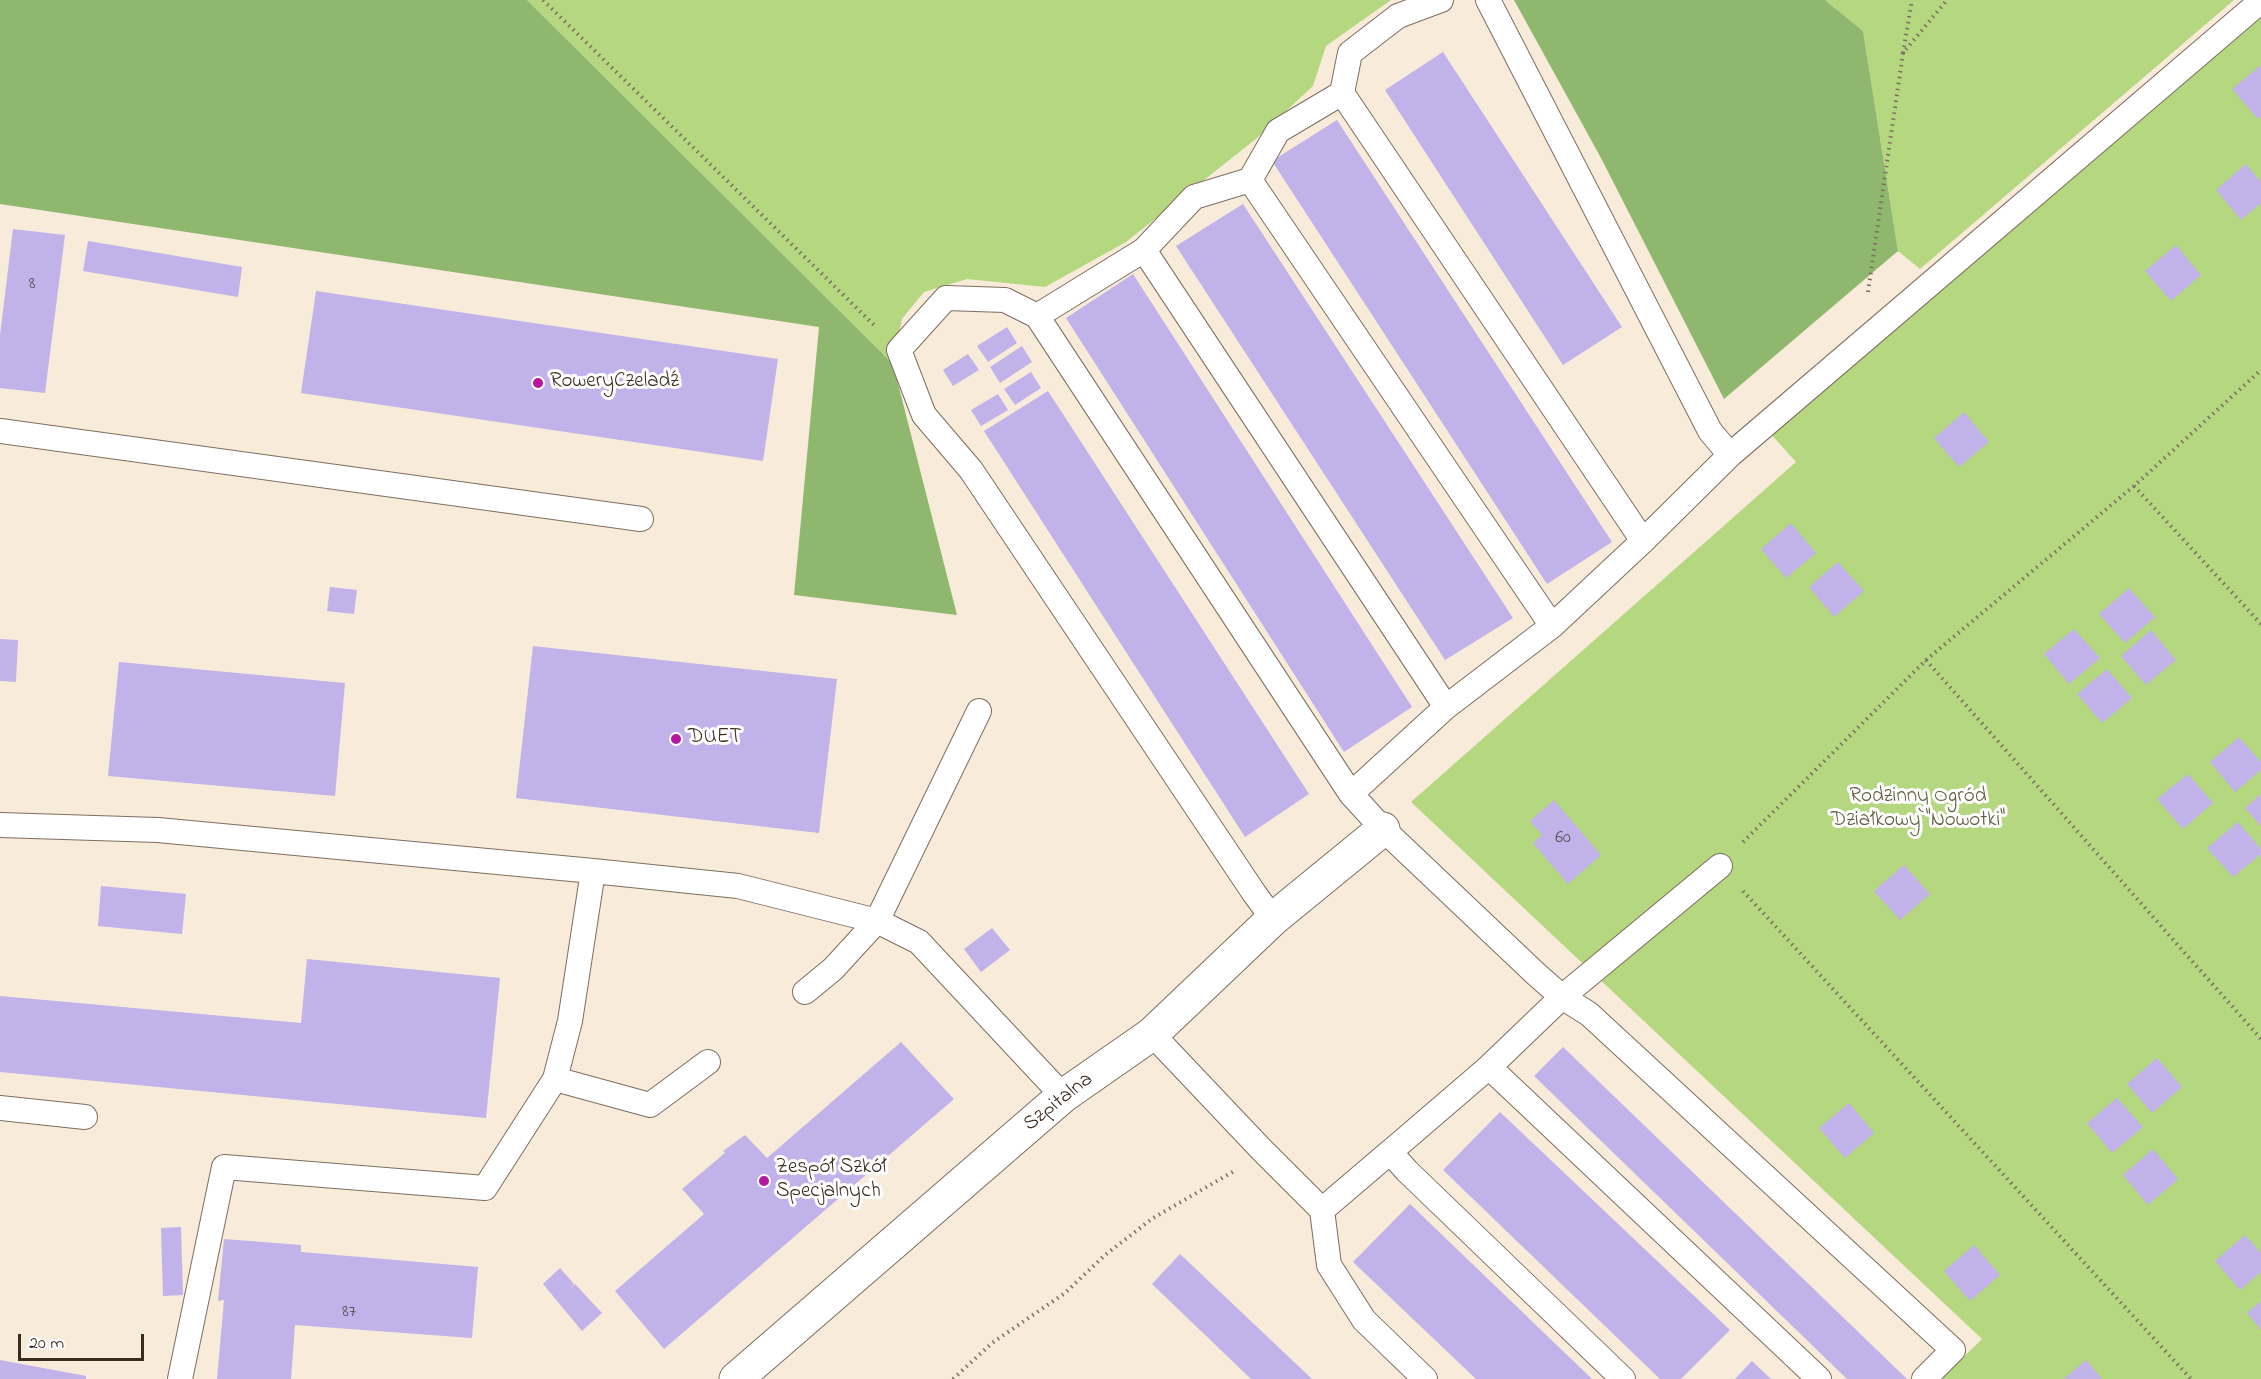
<!DOCTYPE html>
<html>
<head>
<meta charset="utf-8">
<style>
	body { margin:0 }
	#map { position:relative; width:2261px; height:1379px; overflow:hidden; background:#f8ebda; font-family:"Indie Flower",sans-serif }
	canvas { display:block }
	.scale { position:absolute; left:18px; top:1334px; width:126px; height:27px; box-sizing:border-box; border:3px solid #3b2a1e; border-top:0; padding-left:8px; font-size:18px; line-height:21px; white-space:nowrap; color:#3b2a1e; -webkit-text-stroke:4px #fff; paint-order:stroke }
</style>
</head>
<body>
<div id="map">
<canvas width="2261" height="1379"></canvas>
<div class="scale">20 m</div>
</div>
<script>
const ctx = document.querySelector('canvas').getContext('2d');
ctx.lineJoin = 'round';
function fillPath(path, color) {
  ctx.fillStyle = color;
  ctx.fill(path, 'evenodd');
}
function trace(path, color, width, dash) {
  ctx.strokeStyle = color;
  ctx.lineWidth = width;
  ctx.lineCap = dash ? 'butt' : 'round';
  ctx.setLineDash(dash || []);
  ctx.stroke(path);
}
function write(font, color, halo, rows, align = 'center') {
  ctx.font = font + ' "Indie Flower",sans-serif';
  ctx.lineWidth = 6;
  ctx.setLineDash([]);
  ctx.textBaseline = 'middle';
  ctx.strokeStyle = halo;
  ctx.fillStyle = color;
  for (const [text, x, y, turn = 0] of rows) {
    ctx.save();
    ctx.translate(x, y);
    ctx.rotate((+turn || 0) * Math.PI / 180);
    ctx.textAlign = isNaN(turn) ? turn : align;
    if (halo) ctx.strokeText(text, 0, 0);
    ctx.fillText(text, 0, 0);
    ctx.restore();
  }
}
const green = new Path2D(`
	M527,0H1391L1326,46L1313,86L1257,138L1126,242L1045,287L967,279L924,292L902,319L893,364Z
	M1825,0H2234L1920,269L1898,251L1863,31Z
	M2261,7V1379H1941L1982,1339L1411,802L1796,462L1759,421Z`);
const forest = new Path2D(`
	M0,0H527L893,364L957,615L794,595L819,327L0,204Z
	M1514,0H1825L1863,31L1898,251L1724,399L1601,158Z`);
const building = new Path2D(`
	M1443,52L1622,327L1563,365L1385,90Z
	M2261,65V117L2258,119L2232,89Z
	M1337,120L1612,542L1547,584L1272,161Z
	M2246,164L2261,182V203L2241,220L2216,190Z
	M1243,204L1513,618L1445,660L1176,246Z
	M13,229L65,235L45,393L0,388V335Z
	M88,241L242,267L238,297L83,271Z
	M2176,245L2201,275L2171,301L2145,271Z
	M1133,274L1412,707L1344,752L1066,318Z
	M316,291L778,359L763,461L301,393Z
	M1007,327L1017,343L988,362L977,346Z
	M1022,346L1032,362L1000,383L990,367Z
	M968,354L979,370L953,386L943,370Z
	M1031,372L1041,388L1015,405L1004,389Z
	M1048,391L1309,794L1245,837L984,431Z
	M998,394L1008,410L981,426L971,410Z
	M1964,412L1989,442L1959,467L1934,438Z
	M1791,523L1816,553L1786,578L1761,549Z
	M1838,562L1864,591L1834,617L1809,587Z
	M330,587L357,590L354,614L327,611Z
	M2129,588L2155,617L2125,643L2099,614Z
	M2074,629L2100,658L2069,684L2044,654Z
	M2151,630L2176,660L2146,685L2121,656Z
	M0,639L18,640L16,682L0,681Z
	M533,646L837,679L819,833L516,798Z
	M119,662L345,683L335,796L108,776Z
	M2107,669L2132,698L2102,723L2077,694Z
	M2239,737L2261,762V770L2235,792L2210,762Z
	M2188,774L2213,803L2183,829L2157,799Z
	M2261,794V826L2245,808Z
	M1554,800L1601,855L1568,884L1533,843L1542,835L1530,821Z
	M2238,822L2261,849V854L2233,877L2207,848Z
	M1904,865L1930,894L1900,920L1874,891Z
	M101,886L186,894L182,934L98,926Z
	M992,928L1010,950L981,972L964,949Z
	M307,959L500,978L486,1118L0,1072V996L301,1023Z
	M901,1042L954,1099L664,1349L615,1291L704,1214L682,1189L725,1153L723,1151L745,1135L767,1158Z
	M1563,1047L1907,1379H1847L1534,1076Z
	M2157,1058L2182,1087L2152,1113L2127,1084Z
	M2117,1098L2143,1127L2112,1153L2087,1123Z
	M1849,1103L1874,1133L1845,1158L1819,1128Z
	M1500,1112L1730,1330L1681,1379H1660L1443,1170Z
	M2153,1149L2178,1179L2148,1205L2123,1175Z
	M1410,1204L1592,1379H1476L1353,1262Z
	M181,1227L183,1295L163,1296L161,1228Z
	M2245,1235L2261,1253V1272L2240,1290L2215,1261Z
	M224,1239L301,1245V1252L478,1267L472,1338L295,1325L291,1379H217L224,1300L218,1301Z
	M1974,1245L2000,1275L1970,1301L1944,1271Z
	M1180,1254L1312,1379H1251L1152,1284Z
	M560,1268L574,1284L569,1290L575,1284L602,1313L582,1331L543,1284Z
	M2261,1301V1330L2247,1313Z
	M0,1360L86,1376V1379H0Z
	M2086,1360L2102,1379H2064Z
	M1752,1361L1771,1379H1735Z`);
const path = new Path2D(`
	M543,0L876,327
	M1903,53L1912,0
	M1868,292L1903,53L1947,0
	M2134,486L2261,624
	M1926,660L2261,1039
	M1743,842L1926,660L2134,486L2261,370
	M1743,891L2191,1379
	M953,1379L992,1343L1065,1293L1105,1255L1153,1218L1236,1170`);
const lane = new Path2D(`
	M1488,0L1710,431L1730,455
	M1342,93L1643,541
	M1250,180L1552,626
	M1144,250L1446,707
	M1037,316L1351,794
	M0,431L641,519
	M0,825L158,830L593,871L570,1021L555,1079L485,1188L224,1167L180,1379
	M1720,866L1562,997L1489,1067L1819,1379
	M593,871L738,886L877,921L979,711
	M1273,919L1254,893L971,470L924,415L899,350L946,298L1005,300L1037,316L1144,250L1194,197L1250,180L1278,131L1342,93L1350,53L1398,16L1441,0
	M805,992L833,969L877,921L919,942L1063,1096
	M1152,1034L1261,1149L1322,1210
	M1489,1067L1390,1152L1407,1171L1623,1379
	M555,1079L650,1105L708,1062
	M0,1108L85,1117
	M1390,1152L1322,1210L1329,1265L1364,1320L1425,1379
	M1924,1379L1953,1350L1589,1014L1562,997L1536,974L1383,829L1351,794L1446,707L1552,626L1643,541L1730,455L2261,1`);
const street = new Path2D(`
	M736,1379L1063,1096L1152,1034L1273,919L1383,829`);
const markers = [
	[538,383,6,"#b5179e"],
	[676,739,6,"#b5179e"],
	[764,1181,6,"#b5179e"]
];
const numberNames = [
	["8",32,285],
	["60",1563,839],
	["87",349,1313]
];
const poiNames = [
	["RoweryCzeladź",550,383],
	["DUET",688,739],
	["Zespół Szkół",776,1169],
	["Specjalnych",776,1193]
];
const parkNames = [
	["Rodzinny Ogród",1918,798],
	["Działkowy \"Nowotki\"",1918,822]
];
const streetNames = [
	["Szpitalna",1059,1103,-38]
];
fillPath(green, '#b4d780');
fillPath(forest, '#8fb86e');
fillPath(building, '#c1b2e9');
trace(lane, '#7d6e60', 26);
trace(street, '#7d6e60', 35);
trace(path, '#7d6e60', 4, [1.5, 4.5]);
trace(lane, '#fff', 24);
trace(street, '#fff', 33);
for (const [x, y, r, color] of markers) {
  const dot = new Path2D();
  dot.arc(x, y, r, 0, 2 * Math.PI);
  ctx.fillStyle = color;
  ctx.fill(dot);
  trace(dot, '#fff', 2);
}
write('18px', '#5c4c51', null, numberNames);
write('21px', '#3b2a1e', '#fff', poiNames, 'left');
write('21px', '#5f5e3b', '#fff', parkNames);
write('21px', '#3b2a1e', '#fff', streetNames);
</script>
</body>
</html>
